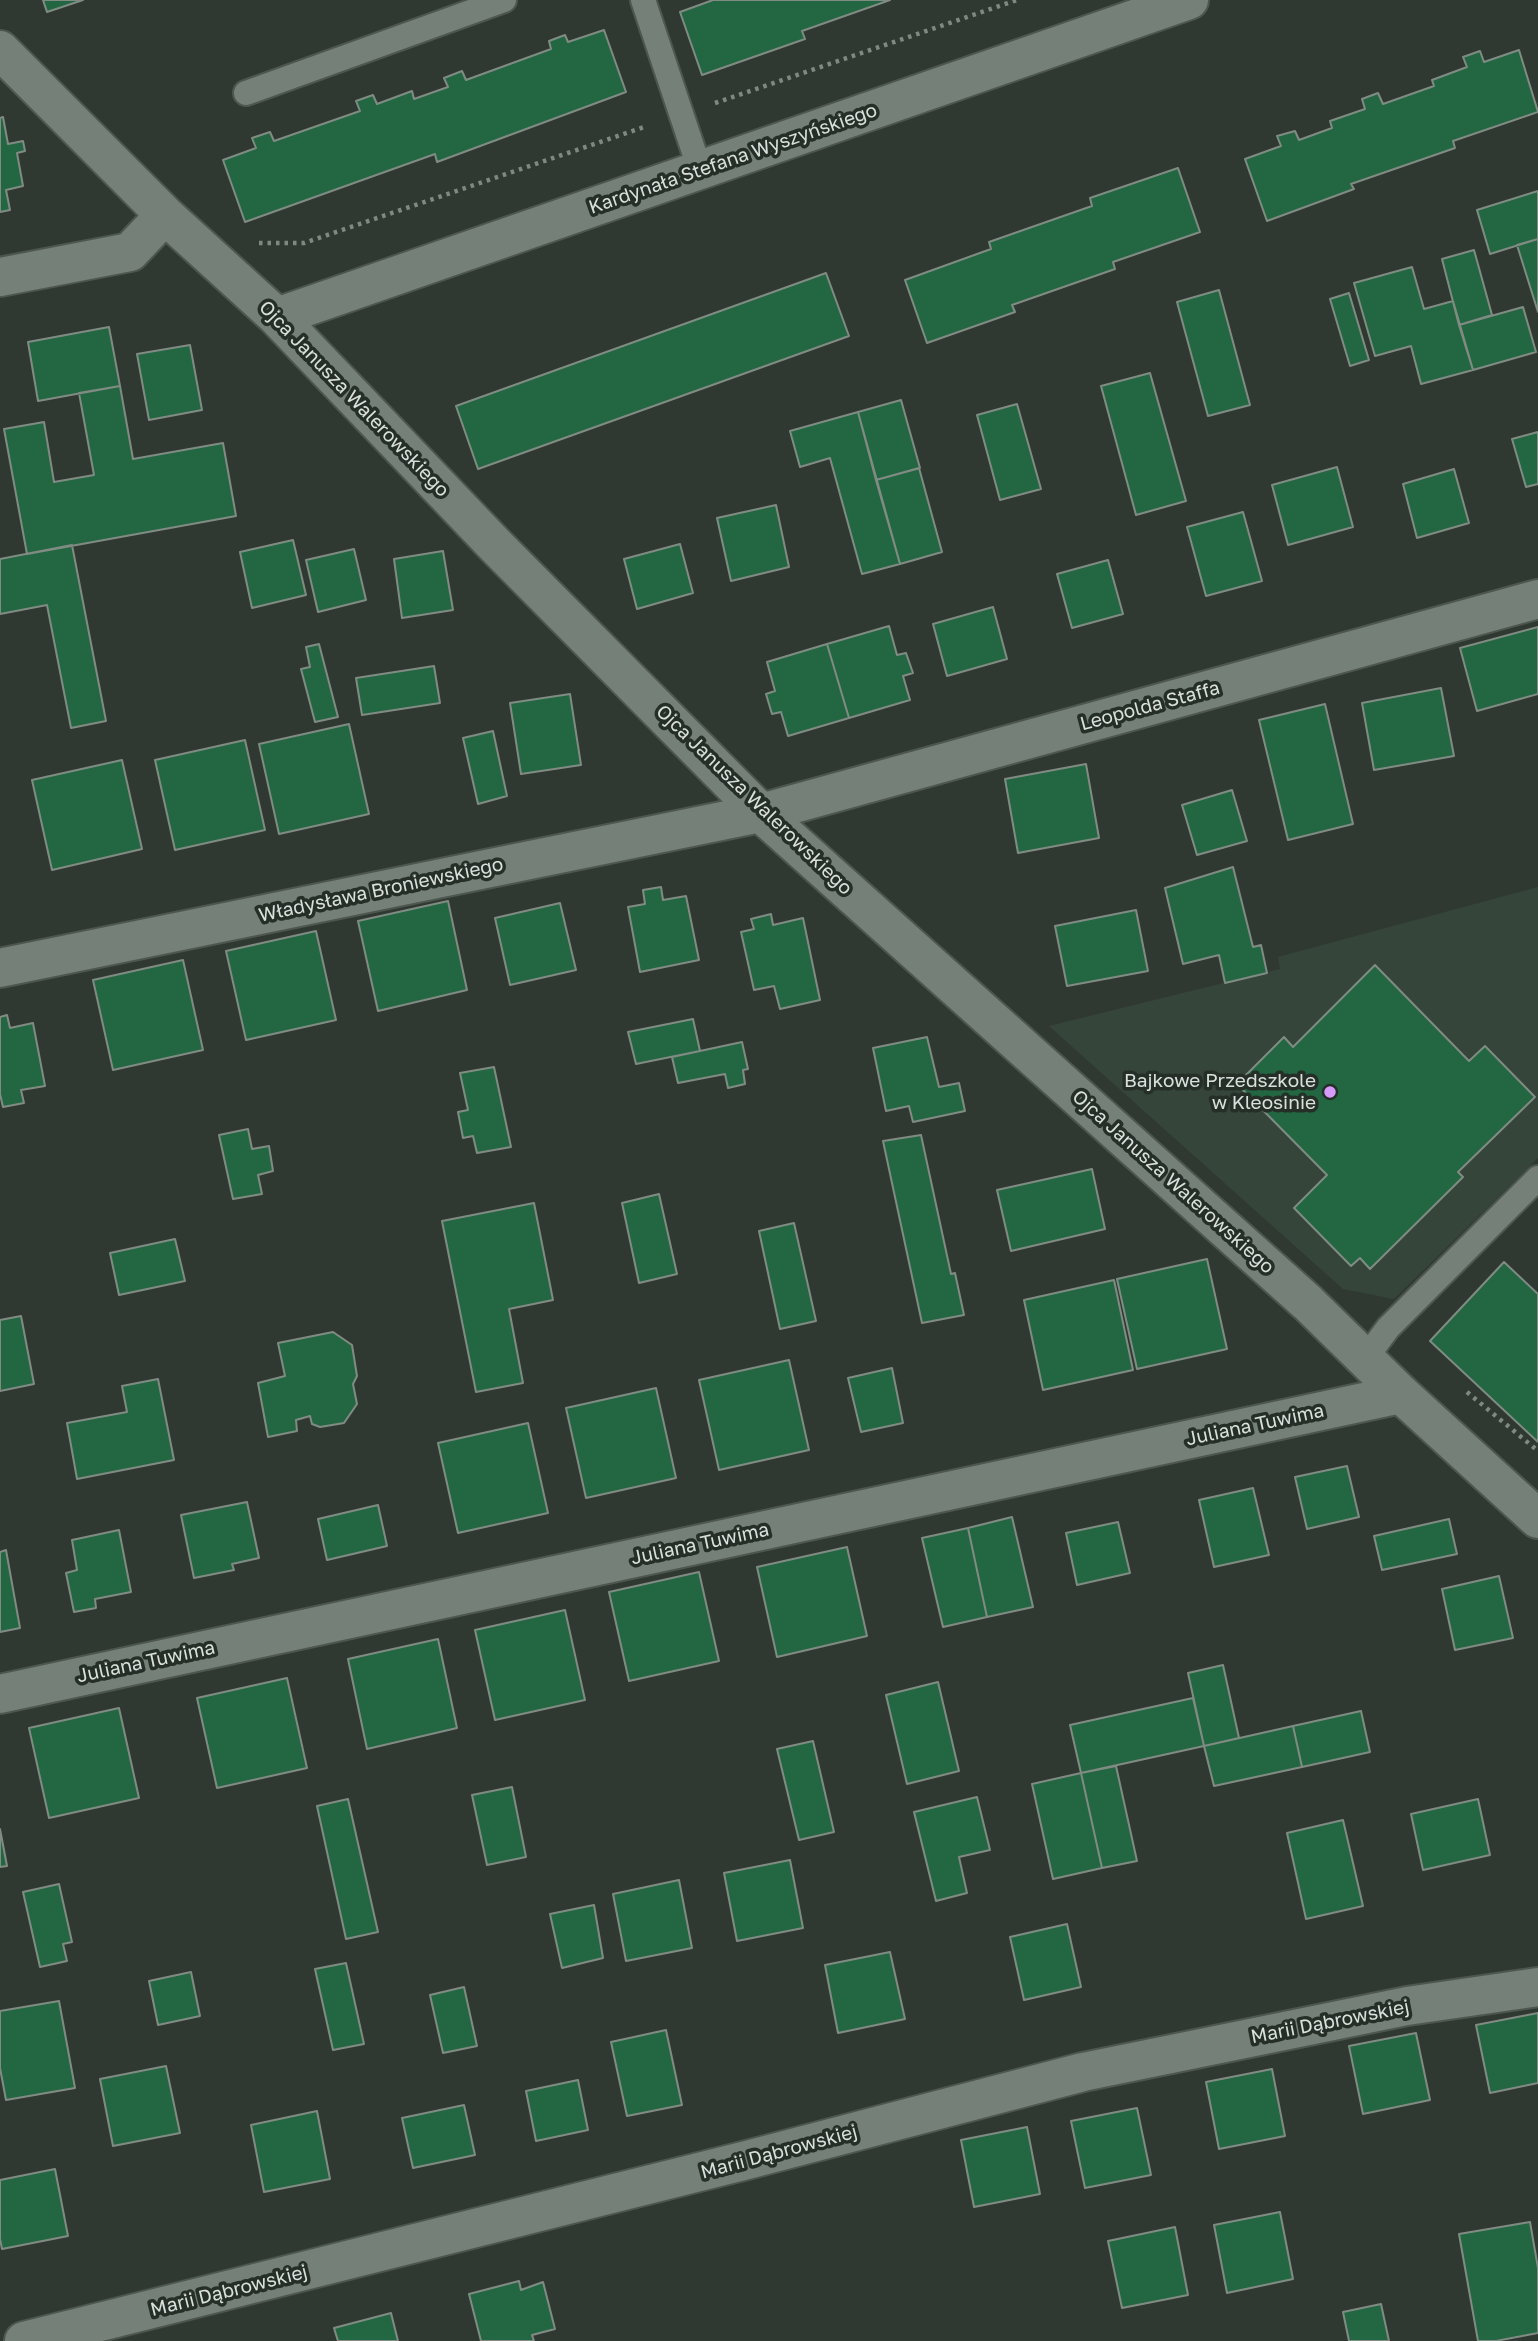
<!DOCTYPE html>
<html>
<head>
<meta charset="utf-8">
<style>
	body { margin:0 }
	canvas { display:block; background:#2f3932 }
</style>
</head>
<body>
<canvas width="1538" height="2341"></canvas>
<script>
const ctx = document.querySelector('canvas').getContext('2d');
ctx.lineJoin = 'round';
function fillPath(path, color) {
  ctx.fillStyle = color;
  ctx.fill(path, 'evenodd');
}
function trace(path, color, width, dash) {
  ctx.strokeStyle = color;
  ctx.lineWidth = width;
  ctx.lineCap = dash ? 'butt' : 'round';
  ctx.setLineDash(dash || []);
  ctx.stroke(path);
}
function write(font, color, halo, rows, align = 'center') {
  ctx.font = font + ' "Golos Text",sans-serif';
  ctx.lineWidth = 7;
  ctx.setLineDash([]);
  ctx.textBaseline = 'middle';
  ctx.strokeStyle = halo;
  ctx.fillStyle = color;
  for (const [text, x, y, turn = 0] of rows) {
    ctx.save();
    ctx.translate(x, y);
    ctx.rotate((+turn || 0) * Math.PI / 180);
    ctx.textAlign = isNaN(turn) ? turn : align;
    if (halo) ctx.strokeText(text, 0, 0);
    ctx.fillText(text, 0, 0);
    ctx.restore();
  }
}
const built = new Path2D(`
	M1538,887V1158L1394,1299L1343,1289L1049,1026L1280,969L1278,957Z`);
const building = new Path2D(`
	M43,0H83L47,12Z
	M713,0H890L802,31L805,39L702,75L680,12Z
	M604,30L626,92L437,162L435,154L245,222L223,160L256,148L252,138L270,132L274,141L360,111L356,101L373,95L377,104L412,91L414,99L448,87L444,78L462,71L466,80L551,49L549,41L565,35L568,42Z
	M1519,50L1538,112L1453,141L1455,148L1351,184L1354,189L1267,221L1245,159L1281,146L1277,136L1295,131L1299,140L1332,128L1330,121L1365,109L1362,99L1378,93L1383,104L1434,86L1432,80L1467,67L1463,57L1480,51L1484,62Z
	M3,117L8,144L23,141L25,151L17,153L23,186L6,190L10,210L0,212V118Z
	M1178,168L1200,232L1113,262L1115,269L1012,305L1015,312L927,343L905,280L991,249L989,242L1092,206L1090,198Z
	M1538,191V239L1490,254L1477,210Z
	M1538,239V312L1517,245Z
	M1474,250L1492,315L1459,325L1442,259Z
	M1412,267L1424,309L1453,301L1473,370L1421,384L1411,346L1375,356L1354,283Z
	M826,273L849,336L478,469L456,406Z
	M1219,290L1250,405L1208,416L1177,302Z
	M1349,293L1369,360L1350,366L1330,299Z
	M1523,307L1536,352L1473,370L1459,325Z
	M109,327L120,386L38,401L28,342Z
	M190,345L202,410L149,420L137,354Z
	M1150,373L1186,501L1136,515L1101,386Z
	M120,386L133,459L223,443L236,516L27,554L4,429L44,422L54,482L94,475L79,393Z
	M901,400L920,468L876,480L858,412Z
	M1017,404L1041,489L1000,500L977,415Z
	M858,412L900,564L862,574L830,458L800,467L790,431Z
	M1538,432V484L1526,487L1512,439Z
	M1337,467L1353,527L1288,545L1272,485Z
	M919,468L942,552L900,564L876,480Z
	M1454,469L1469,523L1417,538L1403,484Z
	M776,505L789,567L731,581L717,518Z
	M1243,512L1262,581L1206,596L1187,527Z
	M293,540L306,595L252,608L240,552Z
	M680,544L693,593L637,609L624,559Z
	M72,545L106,721L71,728L47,605L0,614V559Z
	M354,549L366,600L318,612L306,560Z
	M443,551L453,610L402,618L394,559Z
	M1108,560L1123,614L1072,628L1057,574Z
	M993,607L1007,659L947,676L933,624Z
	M889,626L897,655L906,653L913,673L903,676L910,700L849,718L827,644Z
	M1538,627V694L1477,711L1460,648Z
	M319,644L338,717L315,722L301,669L310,667L306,647Z
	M827,644L849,718L788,736L781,712L772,714L766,694L775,691L767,662Z
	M434,666L440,703L362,715L356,678Z
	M1441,688L1454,756L1374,770L1362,703Z
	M570,694L581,765L521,774L510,703Z
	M1325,704L1353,824L1288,840L1259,720Z
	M349,724L369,814L279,834L259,744Z
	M493,731L507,796L478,804L463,738Z
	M245,740L265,830L175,850L155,760Z
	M122,760L142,849L52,870L32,780Z
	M1086,764L1099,838L1018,853L1005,779Z
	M1232,790L1247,841L1197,855L1182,805Z
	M1233,867L1253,947L1261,945L1267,973L1225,983L1219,955L1183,964L1165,888Z
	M661,887L663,900L686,896L699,960L640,972L628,907L645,904L643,890Z
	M448,901L467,990L378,1011L358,921Z
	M560,903L576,970L510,985L495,918Z
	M1136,910L1148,971L1067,986L1055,926Z
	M771,914L773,925L803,918L820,1000L780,1009L774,986L754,990L741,932L754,929L751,919Z
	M316,931L336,1020L246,1040L226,951Z
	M183,960L203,1050L113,1070L93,980Z
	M1375,965L1469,1061L1485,1046L1535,1097L1458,1172L1463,1177L1370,1269L1360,1258L1351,1266L1294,1208L1327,1175L1237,1084L1284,1037L1293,1047Z
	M7,1015L10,1028L33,1023L45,1086L21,1090L24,1103L3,1107L0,1094V1017Z
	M693,1019L700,1051L636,1064L628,1032Z
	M927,1037L939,1087L959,1083L965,1111L913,1122L909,1106L886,1111L873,1048Z
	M742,1042L748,1069L743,1070L745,1084L728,1088L725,1074L678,1083L672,1057Z
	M494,1067L511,1147L477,1153L473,1136L463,1138L458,1112L468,1110L460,1073Z
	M248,1129L252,1149L269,1146L273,1171L258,1175L262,1194L233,1199L219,1135Z
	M921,1135L951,1274L955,1273L964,1315L922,1323L883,1141Z
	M1092,1169L1105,1229L1011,1251L997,1190Z
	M659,1194L677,1274L639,1283L622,1203Z
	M534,1203L553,1300L509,1309L523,1383L476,1392L442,1221Z
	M794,1223L816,1321L780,1329L759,1231Z
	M175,1239L185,1281L119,1295L110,1253Z
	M1207,1259L1227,1349L1137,1369L1117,1279Z
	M1504,1262L1538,1294V1442L1430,1341Z
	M1114,1280L1133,1370L1043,1390L1024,1300Z
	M21,1316L34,1384L0,1391V1320Z
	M333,1332L352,1345L357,1376L353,1384L357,1404L344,1423L320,1427L312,1424L310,1416L296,1420L297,1431L268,1437L258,1383L285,1376L278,1343Z
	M789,1360L809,1450L719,1470L699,1380Z
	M892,1368L903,1423L861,1432L848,1378Z
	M158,1379L174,1460L77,1479L67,1423L127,1412L122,1386Z
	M656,1388L676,1478L586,1498L566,1408Z
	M528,1423L548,1513L458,1533L438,1443Z
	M1347,1466L1359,1517L1307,1529L1295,1477Z
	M1253,1488L1269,1555L1214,1567L1199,1500Z
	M247,1502L259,1558L232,1564L234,1570L194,1578L181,1515Z
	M378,1505L387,1546L327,1560L318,1519Z
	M1012,1517L1033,1607L987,1617L968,1528Z
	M1449,1519L1457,1554L1382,1570L1374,1536Z
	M1118,1522L1130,1573L1077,1585L1066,1533Z
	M968,1528L987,1617L943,1627L922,1538Z
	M119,1530L131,1592L95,1599L96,1608L74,1612L66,1573L77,1570L72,1540Z
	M847,1547L867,1636L777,1657L757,1567Z
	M6,1550L20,1628L0,1632V1552Z
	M699,1572L719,1661L629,1681L609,1592Z
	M1499,1576L1513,1638L1455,1650L1442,1589Z
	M565,1610L585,1700L495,1720L475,1630Z
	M438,1639L457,1728L367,1749L348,1659Z
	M1223,1665L1239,1738L1204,1746L1188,1673Z
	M287,1678L307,1768L217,1788L197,1698Z
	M938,1682L959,1771L907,1784L886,1695Z
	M1193,1698L1204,1746L1081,1773L1070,1725Z
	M119,1708L139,1798L49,1818L29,1728Z
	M1361,1711L1370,1752L1302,1767L1293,1726Z
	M1293,1726L1302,1767L1214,1786L1204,1746Z
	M813,1741L834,1832L799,1840L777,1749Z
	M1116,1766L1137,1861L1102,1868L1081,1773Z
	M1081,1773L1102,1868L1053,1879L1032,1784Z
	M512,1787L526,1857L487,1865L472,1795Z
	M977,1797L990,1850L959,1857L967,1893L936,1901L914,1812Z
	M348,1799L378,1932L346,1939L317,1806Z
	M1478,1799L1490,1855L1423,1870L1411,1814Z
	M1343,1820L1363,1906L1306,1919L1287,1833Z
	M0,1829L7,1866L0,1867Z
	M790,1860L803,1928L737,1941L724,1873Z
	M679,1880L692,1948L626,1961L613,1894Z
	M59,1884L72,1942L63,1944L67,1961L40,1967L23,1892Z
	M594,1905L603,1958L562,1968L550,1914Z
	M1067,1924L1081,1987L1024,2000L1010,1937Z
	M890,1952L905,2019L838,2033L825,1965Z
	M346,1963L364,2044L333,2050L315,1969Z
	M191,1972L200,2016L158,2025L149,1981Z
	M464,1987L477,2046L443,2053L430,1995Z
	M59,2001L75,2088L6,2100L0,2068V2011Z
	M1538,2013V2083L1490,2093L1476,2025Z
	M666,2030L682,2105L627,2116L611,2042Z
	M1416,2033L1430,2100L1363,2114L1349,2046Z
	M166,2066L180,2133L113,2146L100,2079Z
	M1272,2069L1285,2136L1219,2149L1206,2082Z
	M578,2080L588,2130L536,2141L526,2091Z
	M464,2105L475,2155L413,2168L402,2118Z
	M1137,2108L1151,2175L1085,2188L1071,2121Z
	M317,2111L330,2179L264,2192L251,2125Z
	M1027,2127L1040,2194L974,2207L961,2140Z
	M55,2169L68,2236L2,2249L0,2239V2180Z
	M1280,2212L1293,2279L1227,2293L1214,2225Z
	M1530,2222L1538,2268V2333L1496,2341H1478L1459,2234Z
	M1175,2227L1188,2295L1122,2308L1108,2241Z
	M519,2281L521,2290L543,2282L555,2329L532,2335L534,2341H481L469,2294Z
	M1381,2304L1389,2341H1349L1343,2312Z
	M391,2313L398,2341H338L334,2328Z`);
const path = new Path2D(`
	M715,103L1017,0
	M259,243H304L647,126
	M1467,1392L1538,1451`);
const service = new Path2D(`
	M643,0L700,170
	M246,93L504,0
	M1365,1359L1388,1328L1538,1178`);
const minor = new Path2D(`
	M0,50L165,215L277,317L493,543L761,813L1308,1303L1401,1394
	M0,277L130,252L165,215
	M277,317L1189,0
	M0,968L761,813L1538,599
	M24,2341L747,2160L1083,2072L1407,2006L1538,1987`);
const tertiary = new Path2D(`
	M0,1694L1401,1394L1538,1519`);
const markers = [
	[1330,1092,7,"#d79bf9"]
];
const streetNames = [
	["Kardynała Stefana Wyszyńskiego",733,159,-19],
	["Ojca Janusza Walerowskiego",354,399,46],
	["Leopolda Staffa",1150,706,-15],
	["Ojca Janusza Walerowskiego",754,800,44],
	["Władysława Broniewskiego",381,890,-12],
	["Ojca Janusza Walerowskiego",1173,1182,42],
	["Juliana Tuwima",1255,1425,-12],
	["Juliana Tuwima",700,1544,-12],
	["Juliana Tuwima",146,1662,-12],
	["Marii Dąbrowskiej",1330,2022,-11],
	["Marii Dąbrowskiej",779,2152,-15],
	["Marii Dąbrowskiej",229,2291,-14]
];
const poiNames = [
	["Bajkowe Przedszkole",1316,1081],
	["w Kleosinie",1316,1103]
];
fillPath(built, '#35453a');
fillPath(building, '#236742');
trace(building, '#808b83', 2);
trace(service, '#4e5650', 28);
trace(minor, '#4e5650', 42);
trace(tertiary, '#4e5650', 42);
trace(path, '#808882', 4.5, [3.5, 5]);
trace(service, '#758078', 24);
trace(minor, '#758078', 38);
trace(tertiary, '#758078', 38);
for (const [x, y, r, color] of markers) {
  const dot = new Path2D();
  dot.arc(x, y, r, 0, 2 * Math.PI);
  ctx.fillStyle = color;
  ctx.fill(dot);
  trace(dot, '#252f28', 2.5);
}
write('19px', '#dae0dc', '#252f28', streetNames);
write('19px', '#dae0dc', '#252f28', poiNames, 'right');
</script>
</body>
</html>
